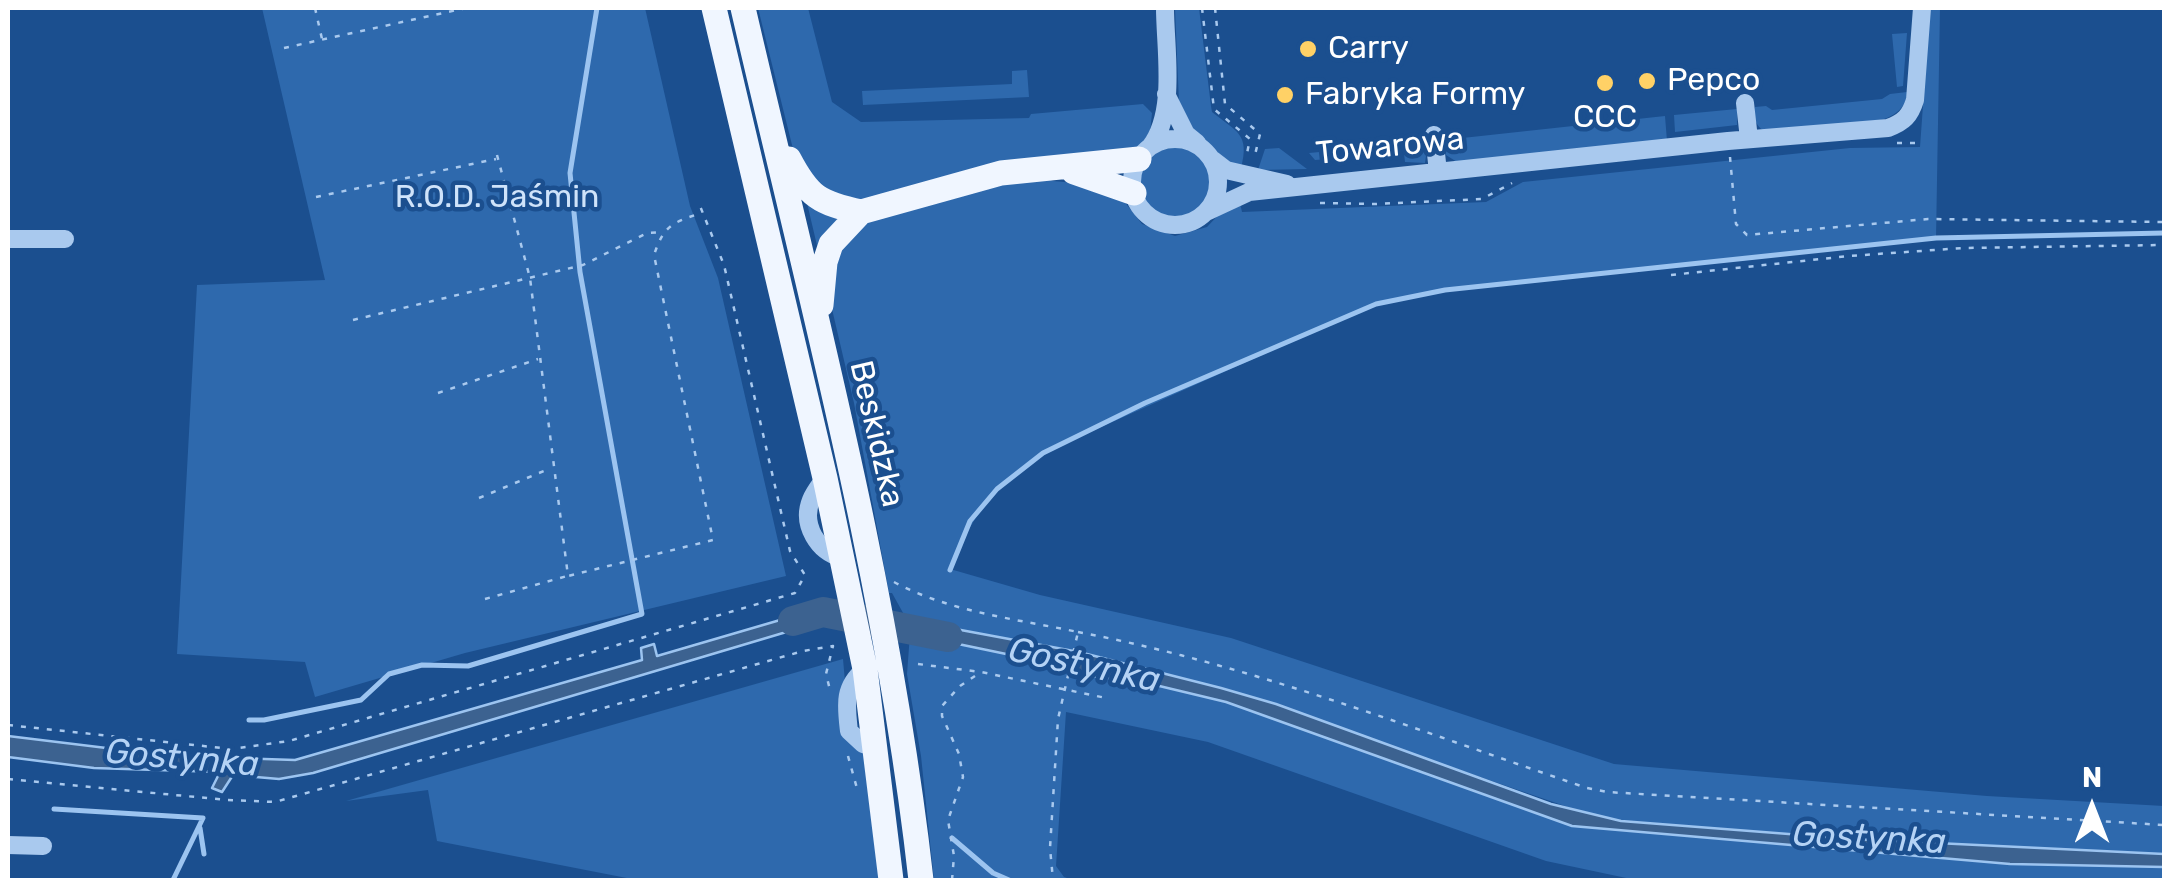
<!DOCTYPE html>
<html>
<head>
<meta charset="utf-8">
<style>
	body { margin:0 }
	#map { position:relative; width:2172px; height:888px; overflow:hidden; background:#1b4f8f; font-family:Rubik,sans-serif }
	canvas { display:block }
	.frame { position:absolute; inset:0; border:10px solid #fff; pointer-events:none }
	.north { position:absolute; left:2042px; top:758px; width:100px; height:100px; -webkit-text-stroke:8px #1b4f8f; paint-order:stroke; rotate:0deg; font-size:28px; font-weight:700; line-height:40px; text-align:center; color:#fff }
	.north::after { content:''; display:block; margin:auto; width:35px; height:45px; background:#fff; clip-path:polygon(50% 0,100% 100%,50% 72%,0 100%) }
</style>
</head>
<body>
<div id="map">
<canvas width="2172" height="888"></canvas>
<div class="frame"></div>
<div class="north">N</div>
</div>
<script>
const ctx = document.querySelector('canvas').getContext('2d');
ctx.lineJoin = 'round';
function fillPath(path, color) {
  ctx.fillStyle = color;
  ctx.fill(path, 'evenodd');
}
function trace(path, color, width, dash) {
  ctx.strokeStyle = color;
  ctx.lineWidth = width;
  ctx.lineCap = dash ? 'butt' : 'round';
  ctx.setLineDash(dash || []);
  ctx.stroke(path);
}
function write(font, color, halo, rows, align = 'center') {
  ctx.font = font + ' Rubik,sans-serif';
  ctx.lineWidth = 9;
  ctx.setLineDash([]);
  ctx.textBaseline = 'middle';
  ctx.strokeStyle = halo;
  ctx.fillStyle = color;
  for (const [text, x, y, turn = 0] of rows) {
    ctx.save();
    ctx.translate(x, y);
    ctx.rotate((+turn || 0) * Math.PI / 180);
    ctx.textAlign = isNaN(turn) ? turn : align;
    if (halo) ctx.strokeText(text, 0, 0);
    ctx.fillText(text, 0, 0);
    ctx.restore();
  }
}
const green = new Path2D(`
	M262,8H645L690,206L718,278L786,576L465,653L315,697L305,662L177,654L197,285L325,280Z
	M758,8H808L832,102L861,122L1029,118L1031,114L1143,104L1152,113L1150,133L1136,150L858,203L830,198L793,149Z
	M1175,8H1199L1211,106L1212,112C1237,132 1250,134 1241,168L1223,160L1191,133L1179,103Z
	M1930,8H1940L1936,238L1445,290L1376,304L1043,453C990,494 977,507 950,569L1040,595L1231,638L1614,764L1987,796L2164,806V854L1853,839L1621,821L1591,815L1221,688L1079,652L907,620L892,593H889L854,403L828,292L841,243L862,224L985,185L1042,176L1053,181L1086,184L1120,196L1142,224L1175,236L1207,227L1224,209L1240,203L1242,212L1486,202L1523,182L1850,148L1920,147Z
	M1907,33L1903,86L1897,87L1892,34Z
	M1027,70L1029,97L863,105L862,91L1012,84V71Z
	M1907,92C1907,107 1895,116 1881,120L1764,131C1756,126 1752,117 1755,107L1766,106L1772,110L1882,99L1890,94Z
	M1737,109V125L1675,132L1674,115Z
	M1665,116L1667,141L1457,162L1446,155L1444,140Z
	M1428,142L1425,163L1405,162L1403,144Z
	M1394,145L1396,154L1315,160L1309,153Z
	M1140 183a36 36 0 1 1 72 0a36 36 0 1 1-72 0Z
	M1279,148L1307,169L1258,170L1265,149Z
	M807,203L848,217L819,254Z
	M910,634L1059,665L1074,674L1151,684L1226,702L1572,826L2010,864L2164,867V880L1631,879L1546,861L1208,742L1066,712L1056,866L1064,877L1073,880H934L921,756L907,674Z
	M843,659L850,738L863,750L879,880H637L437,841L428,790L346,801Z`);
const water = new Path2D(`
	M828,606L830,619L313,773L279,779L233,775L222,792L212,788L220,772L94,768L8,757V736L172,756L295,760L642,660L641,648L654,644L657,656Z
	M907,620L1079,652L1221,688L1276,704L1551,804L1621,821L1853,839L2164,854V867L2010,864L1572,826L1226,702L1151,684L1074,674L1059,665L910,634Z`);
const stream = new Path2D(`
	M950,570L970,521L997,489L1043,453L1145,403L1376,304L1445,290L1936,238L2164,233
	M249,720H264L361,700L389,674L422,665L468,666L642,614L580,272L570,173L597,8
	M54,809L203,818L173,880
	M200,828L204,854
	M952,838L993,873L1009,880`);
const river = new Path2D(`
	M793,621L823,612L948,637`);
const path = new Path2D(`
	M315,8L322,39
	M1202,8L1214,109L1250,139L1246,158
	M1215,8L1225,104L1260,134L1254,159
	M284,48L466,8
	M1897,143H1916
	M497,155L530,278L568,576L713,540L654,255C664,225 672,223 701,213
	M1730,157L1736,224L1747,235L1928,219L2164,222
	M316,197L496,159
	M1320,203L1375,204L1482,199L1512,183
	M1671,275L1849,256L1963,248L2164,245
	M353,320L583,265L647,233L662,232
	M853,378L861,414
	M438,393L538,359
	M479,498L551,468
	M894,582C950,612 1016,619 1078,632L1058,719L1050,848L1053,880
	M485,599L567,576
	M1078,632C1252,665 1419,731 1587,788L1607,792L2164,825
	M918,664L981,672L1106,698
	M8,725L231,749L289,741L795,593L805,575L790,551L724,265L700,206
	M848,756L858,792
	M8,779L227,800L275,802L803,651L833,646L826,674L830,690
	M952,880L954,856L948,820L963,777L959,754L942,716V706L960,686L981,672
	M972,880H978`);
const minor = new Path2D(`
	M1166,94L1186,134L1197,143
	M1745,103L1749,139
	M1434,135L1438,172
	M1132 182a43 43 0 1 1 86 0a43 43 0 1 1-86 0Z
	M1150,147C1177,112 1165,49 1165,8
	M1213,160L1226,170L1287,184
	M1206,212L1249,192L1728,141L1888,128C1904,122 1910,116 1915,100L1922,8
	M8,239H65
	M825,478C820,485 814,492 811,500C801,525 818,552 842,558
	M865,669C843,687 846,705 849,731L863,744L875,746
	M8,845L43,846`);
const major = new Path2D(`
	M714,8L825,478L865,669L891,880
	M743,8C810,297 888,585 921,880
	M789,159C809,197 819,203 861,212
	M1074,172L1134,193
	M821,305L825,262L831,244L861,212L1001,173L1139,159`);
const markers = [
	[1308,49,10,"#ffd166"],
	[1647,81,10,"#ffd166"],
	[1605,83,10,"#ffd166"],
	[1285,95,10,"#ffd166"]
];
const poiNames = [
	["Carry",1328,49],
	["Pepco",1667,81],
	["Fabryka Formy",1305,95],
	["CCC",1605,118,"center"]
];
const streetNames = [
	["Towarowa",1390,147,-6],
	["Beskidzka",876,434,77]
];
const parkNames = [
	["R.O.D. Jaśmin",497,198]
];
const waterNames = [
	["Gostynka",1084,666,12],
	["Gostynka",182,759,5],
	["Gostynka",1869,839,3]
];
fillPath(green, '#2e69ad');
fillPath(water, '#3c6290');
trace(water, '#9cc4f0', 2.5);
trace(stream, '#9cc4f0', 5);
trace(river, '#3c6290', 30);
trace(path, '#a9c9ee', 2.5, [5, 8]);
trace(minor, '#a9c9ee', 18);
trace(major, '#f0f6ff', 25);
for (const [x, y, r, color] of markers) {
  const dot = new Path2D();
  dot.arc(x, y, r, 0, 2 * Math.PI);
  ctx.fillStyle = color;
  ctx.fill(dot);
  trace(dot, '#1b4f8f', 4);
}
write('32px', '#fff', '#1b4f8f', poiNames, 'left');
write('32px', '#fff', '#1b4f8f', streetNames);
write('32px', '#cfe3fa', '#1b4f8f', parkNames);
write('italic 35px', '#b5d3f5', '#1b4f8f', waterNames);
</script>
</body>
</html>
